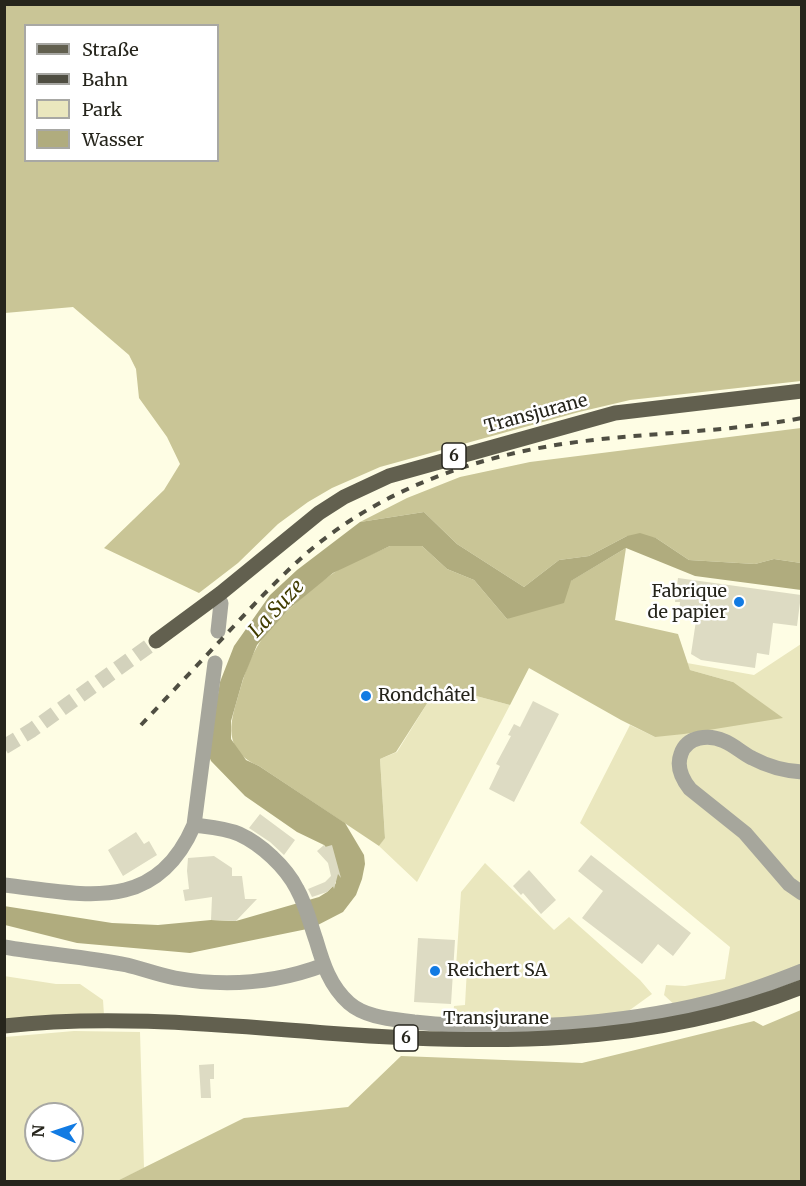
<!DOCTYPE html>
<html>
<head>
<meta charset="utf-8">
<style>
	body { margin:0 }
	#map { position:relative; width:806px; height:1186px; overflow:hidden; background:#fefde4; font-family:Merriweather,serif }
	canvas { display:block }
	.frame { position:absolute; inset:0; border:6px solid #26251c; pointer-events:none }
	.legend { position:absolute; left:24px; top:24px; width:195px; height:138px; box-sizing:border-box; background:#fff; border:2px solid #a8a8a4; margin:0; padding:8px 10px; list-style:none; font-size:18px; color:#26251c }
	.legend li { display:flex; align-items:center; gap:12px; height:30px }
	.legend b { width:30px; border:2px solid #a8a8a4 }
	.north { position:absolute; left:24px; top:1102px; width:60px; height:60px; box-sizing:border-box; background:#fff; border:2px solid #a8a8a4; border-radius:50%; rotate:273deg; font-size:16px; font-weight:700; line-height:24px; text-align:center; color:#26251c }
	.north::after { content:''; display:block; margin:auto; width:21px; height:27px; background:#127be3; clip-path:polygon(50% 0,100% 100%,50% 72%,0 100%) }
</style>
</head>
<body>
<div id="map">
<canvas width="806" height="1186"></canvas>
<div class="frame"></div>
<ul class="legend">
<li><b style="height:8px;background:#62604f"></b>Straße</li>
<li><b style="height:8px;background:#4f4e42"></b>Bahn</li>
<li><b style="height:16px;background:#eae7be"></b>Park</li>
<li><b style="height:16px;background:#b0ac7e"></b>Wasser</li>
</ul>
<div class="north">N</div>
</div>
<script>
const ctx = document.querySelector('canvas').getContext('2d');
ctx.lineJoin = 'round';
function fillPath(path, color) {
  ctx.fillStyle = color;
  ctx.fill(path, 'evenodd');
}
function trace(path, color, width, dash) {
  ctx.strokeStyle = color;
  ctx.lineWidth = width;
  ctx.lineCap = dash ? 'butt' : 'round';
  ctx.setLineDash(dash || []);
  ctx.stroke(path);
}
function write(font, color, halo, rows, align = 'center') {
  ctx.font = font + ' Merriweather,serif';
  ctx.lineWidth = 5;
  ctx.setLineDash([]);
  ctx.textBaseline = 'middle';
  ctx.strokeStyle = halo;
  ctx.fillStyle = color;
  for (const [text, x, y, turn = 0] of rows) {
    ctx.save();
    ctx.translate(x, y);
    ctx.rotate((+turn || 0) * Math.PI / 180);
    ctx.textAlign = isNaN(turn) ? turn : align;
    if (halo) ctx.strokeText(text, 0, 0);
    ctx.fillText(text, 0, 0);
    ctx.restore();
  }
}
const green = new Path2D(`
	M801,644V972L680,1010L664,995L666,985L685,986L725,979L730,947L580,823L630,725L655,737L733,682L690,670L687,663L754,675Z
	M465,693L510,705L417,882L379,846L385,837L380,759L397,752L428,702Z
	M485,863L554,930L569,917L640,980L652,994L616,1020L452,1027L454,1006L465,1005L467,968L456,967L461,892Z
	M4,976L56,984H80L103,1000L104,1015L5,1019Z
	M74,1031L140,1032L144,1168L117,1181H5V1037ZM36,1114H72V1150H36Z`);
const forest = new Path2D(`
	M4,5H801V381L630,400L579,412L380,467L332,488L308,502L278,524L238,563L199,593L104,548L164,490L180,464L167,437L139,398L136,369L129,355L73,307L5,313ZM26,26H218V160H26Z
	M801,428V563L774,559L755,564L689,560L656,538L627,536L589,556L559,560L524,587L457,544L424,512L360,522L407,498L460,477L530,462Z
	M390,546H422L447,569L474,580L507,619L626,548L615,620L678,634L690,670L733,682L783,718L684,734L655,737L621,720L529,668L510,705L465,693L428,702L396,752L380,759L385,838L379,846L259,766C231,754 227,735 235,707C241,687 246,665 257,647C269,625 311,588 332,574C349,562 371,555 390,546Z
	M801,1010V1181H117L244,1118L348,1107L401,1056L582,1063L754,1021L763,1026Z`);
const water = new Path2D(`
	M424,512L457,544L524,587L559,560L589,556L627,536L640,533L656,538L689,560L755,564L774,559L801,563V590L695,576L626,548L571,581L564,603L507,619L474,580L447,569L422,546H390L333,573L289,609L257,645L243,679L231,721V739L246,760L259,766L345,823L364,855L365,864L362,879L356,895L343,912L312,928L190,953L77,943L5,925L4,906L112,923L158,925L211,920L236,921L319,897L327,892L336,883L335,858L324,845L297,832L245,796L211,761L208,754L220,682L234,646L270,595L297,570L360,522Z`);
const building = new Path2D(`
	M678,578L801,595L797,626L773,623L769,655L757,653L755,668L701,660L691,654L697,614L679,612L680,602H675Z
	M533,701L559,714L514,802L489,789L500,766L496,764L511,736L508,735L514,724L520,727Z
	M260,814L295,840L284,855L270,842L249,828Z
	M136,832L144,844L149,841L157,855L123,876L108,850Z
	M324,845L325,847L332,845L341,878L338,874L334,889L333,886L327,892L312,897L308,889L325,882L331,876L328,863L317,851Z
	M591,855L691,933L673,956L658,944L642,964L582,918L603,891L578,871Z
	M214,856L232,868V876H242L245,899H257L236,921L211,920L212,897L185,901L183,890L189,889L187,871L188,858Z
	M529,870L556,900L541,914L523,893L521,895L513,886Z
	M418,938L455,940L451,1004L414,1002Z
	M214,1064V1079H210L211,1098H201L199,1065Z`);
const majorTunnel = new Path2D(`
	M4,747L32,730L156,641`);
const minor = new Path2D(`
	M218,631L221,603
	M802,772C784,771 767,766 752,758C742,753 734,745 724,741C709,734 687,736 681,754C676,767 682,779 690,789L745,833L789,884L802,893
	M194,825C209,827 225,828 239,834C261,844 286,867 297,889C306,905 310,923 316,940C323,964 330,986 349,1003C366,1018 393,1019 414,1022C507,1032 620,1025 711,1002C742,994 772,983 802,971
	M4,885C84,894 155,915 194,825L215,663
	M4,947C45,954 86,957 127,965C143,969 159,975 175,978C225,987 276,983 324,965`);
const major = new Path2D(`
	M156,641L221,593L319,513L344,497L389,476L615,413L802,391
	M4,1026C111,1014 220,1025 326,1033C487,1045 650,1047 802,987`);
const rail = new Path2D(`
	M141,725C172,692 203,659 234,626C258,600 282,575 308,552C376,494 462,461 550,446C633,432 718,434 802,418`);
const markers = [
	[739,602,6,"#127be3"],
	[366,696,6,"#127be3"],
	[435,971,6,"#127be3"]
];
const shields = [
	[454,456,24],
	[406,1038,24]
];
const shieldNames = [
	["6",454,456],
	["6",406,1038]
];
const streetNames = [
	["Transjurane",536,414,-15],
	["Transjurane",496,1019]
];
const poiNames = [
	["Fabrique",727,592,"right"],
	["de papier",727,613,"right"],
	["Rondchâtel",378,696],
	["Reichert SA",447,971]
];
const waterNames = [
	["La Suze",277,609,-47]
];
fillPath(green, '#eae7be');
fillPath(forest, '#c9c596');
fillPath(water, '#b0ac7e');
fillPath(building, '#dddbc3');
trace(majorTunnel, '#d3d2bc', 15, [15, 8]);
trace(minor, '#a6a69c', 15);
trace(major, '#62604f', 15);
trace(rail, '#4f4e42', 4, [8, 8]);
for (const [x, y, r, color] of markers) {
  const dot = new Path2D();
  dot.arc(x, y, r, 0, 2 * Math.PI);
  ctx.fillStyle = color;
  ctx.fill(dot);
  trace(dot, '#fff', 2);
}
for (const [x, y, w] of shields) {
  const box = new Path2D();
  box.roundRect(x - w / 2, y - 13, w, 26, 4.5);
  ctx.fillStyle = '#fff';
  ctx.fill(box);
  trace(box, '#26251c', 1.5);
}
write('bold 16px', '#26251c', null, shieldNames);
write('18px', '#26251c', '#fff', streetNames);
write('18px', '#26251c', '#fff', poiNames, 'left');
write('italic 20px', '#413c00', '#fff', waterNames);
</script>
</body>
</html>
